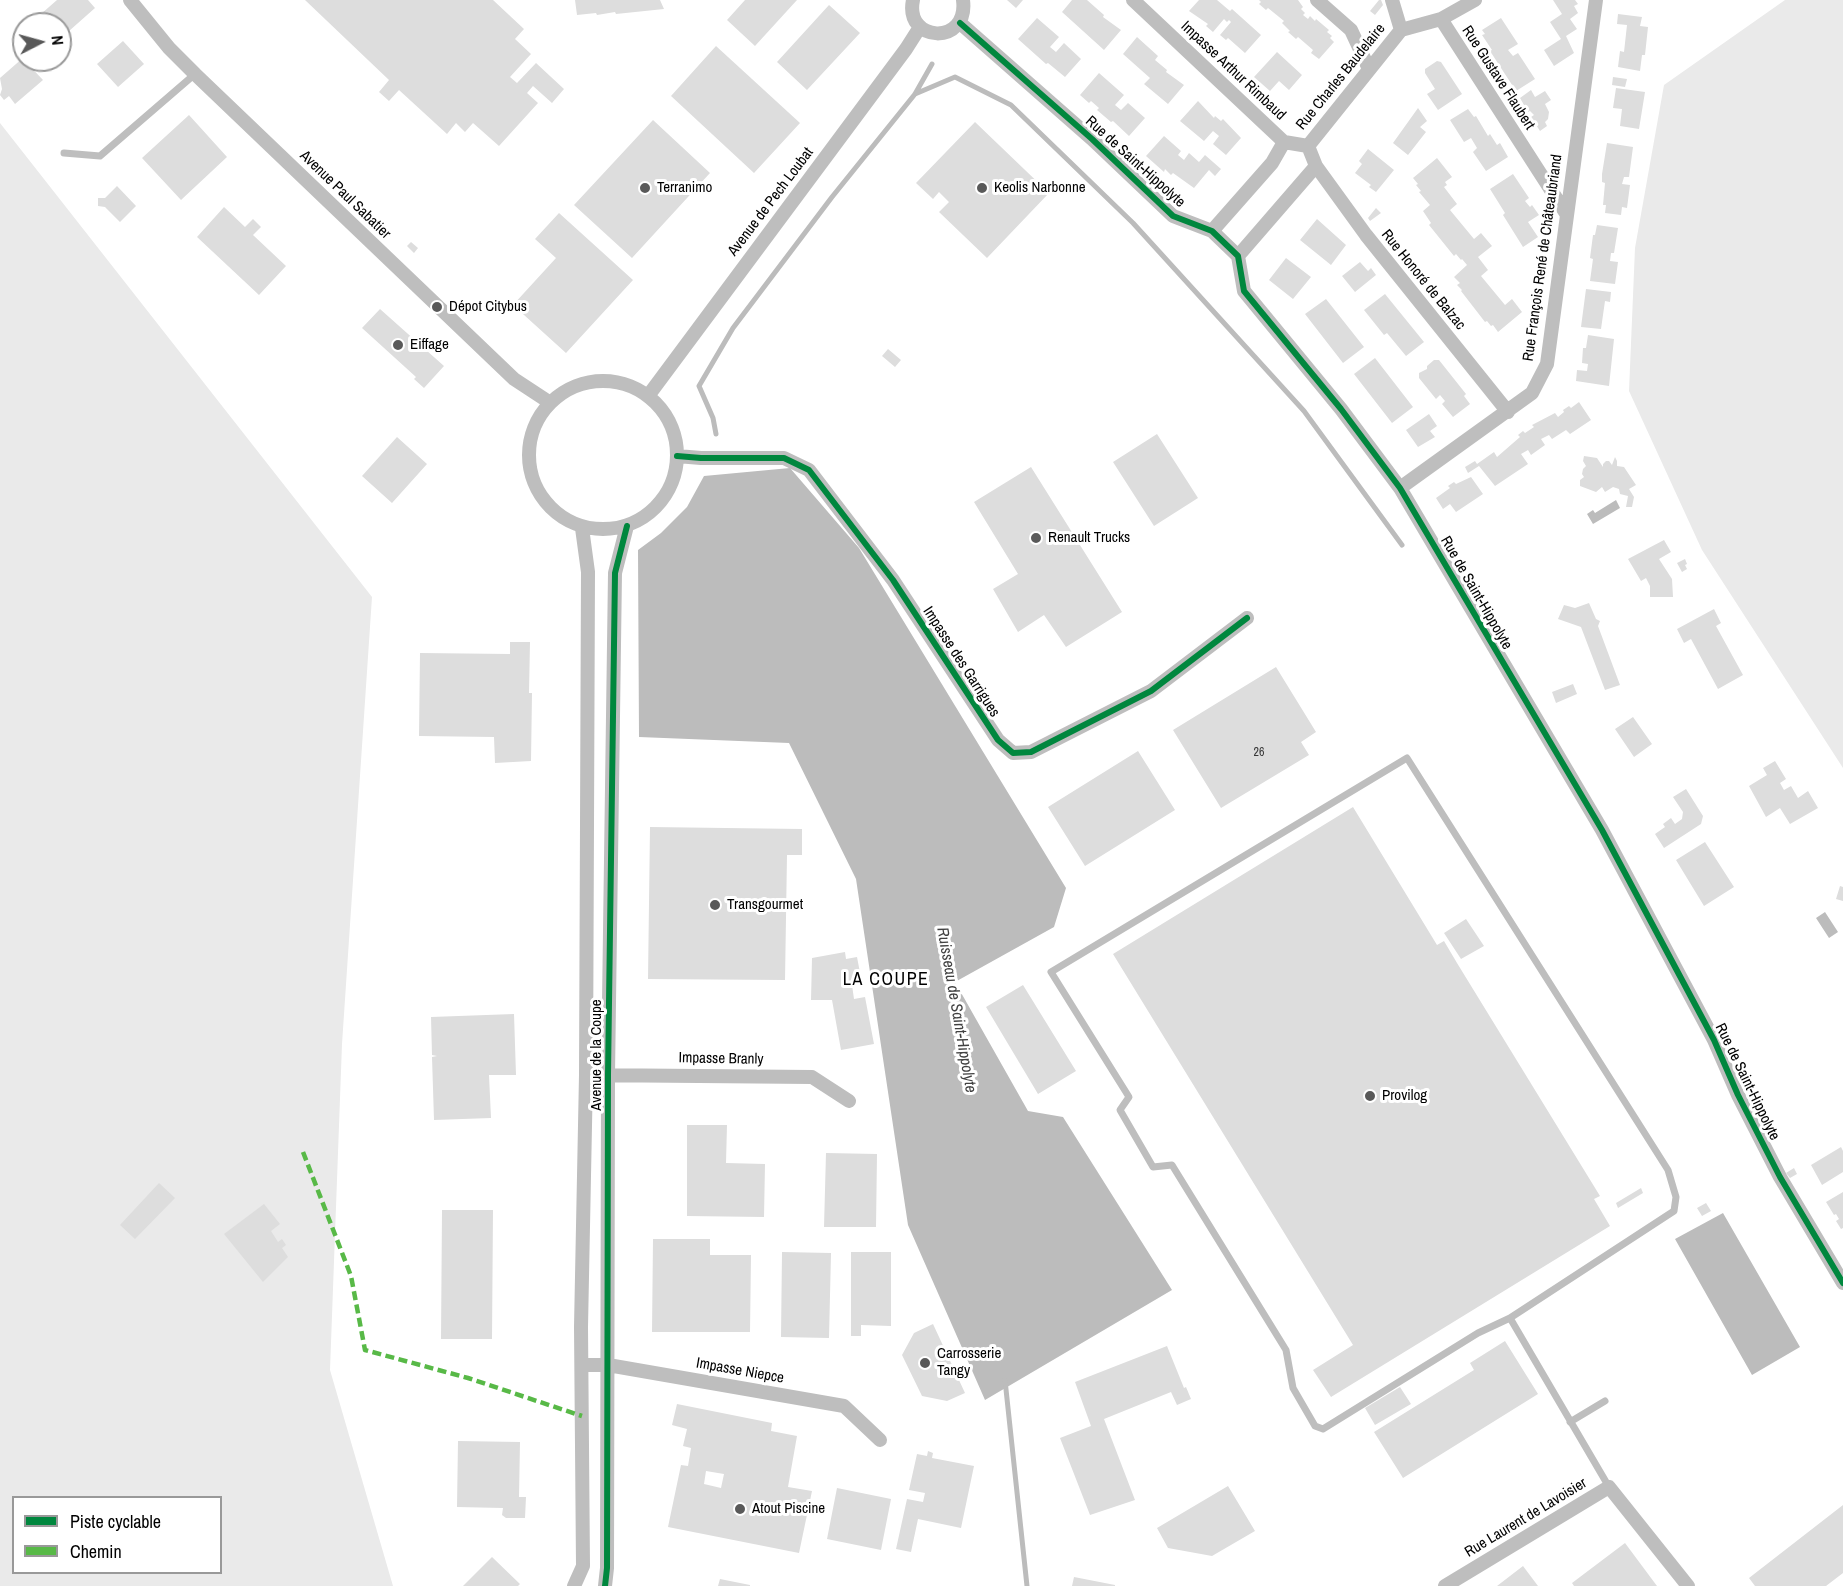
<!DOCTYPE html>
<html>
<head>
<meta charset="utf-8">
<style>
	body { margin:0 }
	#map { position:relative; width:1843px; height:1586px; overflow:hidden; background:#fff; font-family:"Archivo Narrow",sans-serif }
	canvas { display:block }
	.legend { position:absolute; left:12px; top:1496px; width:210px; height:78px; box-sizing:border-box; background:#fff; border:2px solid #999; margin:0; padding:8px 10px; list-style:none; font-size:18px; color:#000 }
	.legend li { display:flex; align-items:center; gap:12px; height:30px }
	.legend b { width:30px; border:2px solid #999 }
	.north { position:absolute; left:12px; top:12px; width:60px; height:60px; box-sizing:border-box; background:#fff; border:2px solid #999; border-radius:50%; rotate:84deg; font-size:16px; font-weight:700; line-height:24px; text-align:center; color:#000 }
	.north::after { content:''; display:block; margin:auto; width:21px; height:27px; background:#595959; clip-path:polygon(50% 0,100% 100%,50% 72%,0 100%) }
</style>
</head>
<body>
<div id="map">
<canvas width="1843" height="1586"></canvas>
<ul class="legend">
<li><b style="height:8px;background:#00873e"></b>Piste cyclable</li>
<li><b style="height:8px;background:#58b947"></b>Chemin</li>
</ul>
<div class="north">N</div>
</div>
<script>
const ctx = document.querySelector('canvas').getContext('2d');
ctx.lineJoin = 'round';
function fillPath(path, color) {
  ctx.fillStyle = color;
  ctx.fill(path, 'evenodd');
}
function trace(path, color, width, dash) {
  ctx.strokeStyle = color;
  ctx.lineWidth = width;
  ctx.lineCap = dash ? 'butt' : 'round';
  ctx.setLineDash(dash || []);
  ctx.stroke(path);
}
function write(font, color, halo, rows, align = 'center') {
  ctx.font = font + ' "Archivo Narrow",sans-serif';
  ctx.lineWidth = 6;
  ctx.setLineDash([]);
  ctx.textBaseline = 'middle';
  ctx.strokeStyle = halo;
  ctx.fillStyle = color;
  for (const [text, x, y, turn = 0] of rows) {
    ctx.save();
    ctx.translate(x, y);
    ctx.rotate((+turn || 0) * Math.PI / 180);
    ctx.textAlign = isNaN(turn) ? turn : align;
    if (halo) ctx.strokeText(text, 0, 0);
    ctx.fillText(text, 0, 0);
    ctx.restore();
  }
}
const green = new Path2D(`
	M1785,0H1843V768L1702,550L1629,391L1635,248L1664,85Z
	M0,123L372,597L342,1044L330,1370L393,1586H0ZM14,1498H220V1572H14Z`);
const water = new Path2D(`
	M790,468L859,548L1066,888L1054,927L955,982L1028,1111L1063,1117L1172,1290L985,1400L908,1225L856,879L789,743L639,737L638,550L661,533L687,507L704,476Z
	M1616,500L1620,508L1593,524L1587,514L1593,510L1595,513Z
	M1825,912L1838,932L1829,938L1816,918Z
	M1723,1213L1800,1347L1752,1375L1675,1239Z`);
const stream = new Path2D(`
	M915,94L955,77L1011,105L1133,223L1304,411L1402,545
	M716,434L713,418L699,386L733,328L832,197L915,94L932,64
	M1005,1380L1027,1586`);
const building = new Path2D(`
	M57,0H88L95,8L60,39V24H35L33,21Z
	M305,0H493L524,29L515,39L531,54L510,77L517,83L536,63L564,89L552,103L533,86L527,93L538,103L499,146L473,123L465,132L456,123L447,134L399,90L389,101L379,92L389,80Z
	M575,0H660L664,9L616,14L615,12L597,15L596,13L577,15Z
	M745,0H797L755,46L727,20Z
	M1007,0H1023L1016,8Z
	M1072,0H1087L1104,15L1103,17L1121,30L1104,50L1062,12Z
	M1199,0H1217L1230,11L1232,9L1261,35L1245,53L1228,38L1226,40L1220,35L1231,22L1229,20L1227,22L1224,19L1213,32L1206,26L1208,24L1189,11Z
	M1259,0H1298L1303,7L1301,9L1305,13L1303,15L1308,19L1310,16L1315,21L1316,19L1329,30L1327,32L1332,36L1330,38L1334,42L1319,59L1311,53L1313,50L1298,37L1296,39L1288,32L1290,31L1282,23L1284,21L1268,8L1266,10L1259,4L1261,2Z
	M1379,0H1381L1383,5L1375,15L1370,11Z
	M1553,0H1575L1578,4L1574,6L1578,13L1570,19L1577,29L1566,36L1574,53L1554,66L1544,50L1561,39L1550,22L1562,14Z
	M829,5L860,33L807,90L777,62Z
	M1618,14L1642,17L1640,26L1648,27L1645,55H1642L1640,71L1618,67L1620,51L1624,52L1627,25L1617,24Z
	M1037,18L1059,37L1050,47L1056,52L1064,43L1081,59L1065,77L1048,63L1046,64L1018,39Z
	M1501,18L1518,44L1508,50L1513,56L1518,53L1535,79L1516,91L1490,51L1492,50L1482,35L1485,34L1482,30Z
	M1137,37L1158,56L1155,60L1167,70L1166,72L1184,85L1168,104L1144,84L1150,78L1123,54Z
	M123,41L144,64L118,87L97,64Z
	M716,46L800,123L754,173L671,96Z
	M1277,52L1302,75L1289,90L1279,81L1270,91L1254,77Z
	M24,57V60L43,80L15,104L9,96L4,100L0,95L2,89L0,78Z
	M1437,61L1441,62L1462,94L1438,110L1427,94L1435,89L1425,73V69Z
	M1099,73L1124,95L1115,105L1121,110L1128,103L1145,118L1129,136L1113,121L1111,122L1097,110L1099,108L1091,101L1089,103L1080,95Z
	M1613,77L1627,79L1625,87L1612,85Z
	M1616,88L1645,92L1639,129L1620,126L1622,109L1613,108Z
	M1531,90L1535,97L1545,91L1551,100L1545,104L1549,112L1548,119L1545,122L1547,126L1540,131L1531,117L1534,115L1530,111L1528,112L1520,98Z
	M1198,101L1214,118L1215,116L1221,121L1223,119L1241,138L1226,155L1213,144L1219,136L1213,131L1204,141L1180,121Z
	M1418,108L1427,121L1420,127L1426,132L1408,155L1393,143Z
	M1468,109L1474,117L1476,116L1488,136L1490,134L1497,145L1500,143L1508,157L1486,171L1473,152L1477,148L1471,138L1464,142L1450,120Z
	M189,115L227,157L181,200L142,158Z
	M653,120L710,173L632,258L574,205Z
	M975,122L1049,193L987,258L939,212L949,202L939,192L933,199L916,183Z
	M1164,136L1181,151L1178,155L1184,160L1189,153L1199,162L1205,155L1221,169L1215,176L1209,170L1194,188L1173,173L1171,175L1165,169L1164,172L1146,156Z
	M1607,143L1633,147L1629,177H1624L1622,184L1630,185L1627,208L1622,207L1621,215L1605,213L1606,205H1603L1605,183L1602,182V174Z
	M1368,149L1394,170L1376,192L1369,187L1371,185L1355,173L1362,164L1359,161Z
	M1437,158L1452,177L1445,182L1447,185L1444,187L1457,204L1450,210L1474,239L1481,233L1492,246L1478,257L1488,270L1481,276L1505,305L1512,299L1522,312L1498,332L1493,325L1491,326L1487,321L1485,322L1461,291L1462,290L1457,285L1460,283L1454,277L1467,265L1462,259L1461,260L1456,254L1454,256L1429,225L1431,223L1423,211L1430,205L1419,192L1421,191L1416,185L1418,184L1413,178Z
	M1513,174L1529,198L1525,201L1530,207L1532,205L1539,215L1528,222L1538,237L1523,247L1503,215L1505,213L1490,189Z
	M117,186L136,206L120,222L105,207L98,206V198H105Z
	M224,207L245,227L253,219L261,227L253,235L286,266L259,295L197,237Z
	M1376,208L1381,213L1370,221L1368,218Z
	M559,213L633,280L566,353L513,305L556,258L535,239Z
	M1317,219L1346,245L1331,265L1300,240Z
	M1597,225L1618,228L1614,253H1611L1610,261L1618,262L1615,284L1590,281L1593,259L1590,258L1593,235H1595Z
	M411,242L418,248L414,253L407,246Z
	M1286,258L1311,277L1293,299L1269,280Z
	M1360,262L1368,271L1371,268L1376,275L1355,292L1342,276Z
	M1586,289L1611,292L1610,302L1605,301L1601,329L1581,327Z
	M1385,294L1424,342L1406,356L1387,333L1384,335L1364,310Z
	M1326,299L1364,347L1343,363L1305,314Z
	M380,309L444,366L424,388L414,379L416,377L362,328Z
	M1588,335L1614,339L1609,386L1576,381L1577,370L1587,371L1588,364L1582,363L1583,348H1586Z
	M888,349L901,360L895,367L882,356Z
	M1375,358L1413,407L1392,423L1354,374Z
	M1434,360H1439L1466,394L1464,396L1470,404L1453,417L1442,404L1445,401L1440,395L1436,399L1419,378V373L1427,369V366Z
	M1579,402L1591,420L1570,434L1566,430L1552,439L1549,435L1541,439L1545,445L1531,455L1528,450L1521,454L1528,464L1495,486L1479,466L1468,473L1465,467L1475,461L1477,464L1494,452L1497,457L1520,437L1518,435L1523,431L1525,433L1534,427L1532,425L1555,413L1558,417L1564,412L1563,410L1569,406L1571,408Z
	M1429,414L1437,426L1430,431L1435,437L1418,447L1406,430Z
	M1157,434L1198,498L1154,526L1113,462Z
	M397,437L427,464L392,503L362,476Z
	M1584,456L1597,458L1603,467V464L1606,461H1609L1612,465L1615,457L1617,461V466L1624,467L1636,485L1629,489L1634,497L1632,507H1626L1628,496L1620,494L1619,489L1613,487L1605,492L1602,487L1596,492L1580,486V480L1584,477L1582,474L1583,469L1586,466L1583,461Z
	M1031,467L1122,612L1066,647L1044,615L1018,632L993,589L1018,574L974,502Z
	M1471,477L1483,494L1456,512L1450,504L1443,509L1436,498L1450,488L1448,486L1454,482L1456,484Z
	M1664,540L1671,552L1659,559L1672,579L1673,597H1650V586L1646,578L1641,581L1628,559Z
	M1685,559L1687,564L1685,565L1687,569L1682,572L1677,563Z
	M1589,603L1596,619L1600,621L1598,626L1620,685L1605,690L1581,627L1558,619L1564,605L1575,608Z
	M1714,609L1721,623L1716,626L1743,675L1718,689L1691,639L1684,643L1677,629Z
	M510,642H530L529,693H532L531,761L495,763L494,737L419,736L420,653L510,654Z
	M1276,667L1316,732L1301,742L1309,755L1221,808L1173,730Z
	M1573,684L1577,694L1556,703L1552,692Z
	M1633,717L1652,744L1634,757L1615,729Z
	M1138,751L1175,810L1085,866L1048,807Z
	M1775,761L1786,779L1780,783L1784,790L1791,786L1798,798L1808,791L1818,808L1790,824L1780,808L1766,817L1749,786L1767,775L1763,768Z
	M1686,789L1703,816L1701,824L1664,848L1655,834L1665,827L1663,824L1671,818L1675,824L1682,819L1683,812L1673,797Z
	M1353,807L1437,945L1444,941L1457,963L1600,1196L1594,1199L1610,1226L1331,1397L1313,1370L1353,1345L1113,954Z
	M650,827L802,829V855H787L785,980L648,979Z
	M1705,842L1734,887L1704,906L1676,860Z
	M1840,886L1843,887V901L1836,899Z
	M1466,919L1484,946L1461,959L1444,933Z
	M845,952L846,959L857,957L862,983L852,985L854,999L865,997L874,1044L841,1050L832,1000H811L812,958Z
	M1023,985L1076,1071L1038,1094L986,1007Z
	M514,1014L516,1075H489L491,1118L434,1120L432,1057L437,1056L432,1055L431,1017Z
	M687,1125H727L726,1163L765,1164L764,1217L687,1216Z
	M1841,1147L1843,1151V1172L1822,1185L1811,1165Z
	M826,1153L877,1154L876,1227H824Z
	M1794,1168L1797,1174L1790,1178L1786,1173Z
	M159,1183L175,1198L135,1239L120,1225Z
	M1641,1188L1643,1193L1618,1208L1616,1203Z
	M1843,1192V1228L1841,1229L1836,1221L1839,1219L1836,1214L1834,1215L1826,1202Z
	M1706,1203L1711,1211L1702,1216L1697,1208Z
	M264,1204L280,1224L271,1231L278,1242L282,1239L286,1245L282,1248L288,1257L263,1282L224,1234Z
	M442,1210H493L492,1339H441Z
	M653,1239H710V1255H751L750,1332H652Z
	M782,1252L831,1253L829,1338L781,1337Z
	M851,1252H891V1326L861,1325V1336H851Z
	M933,1324L965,1393L947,1401L922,1396L902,1355L914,1333Z
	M1505,1341L1538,1394L1403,1478L1374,1432L1474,1370L1470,1363Z
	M1167,1346L1184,1388L1186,1387L1191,1399L1177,1405L1171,1392L1104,1419L1135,1500L1090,1515L1060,1438L1091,1426L1075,1382Z
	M1400,1387L1411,1404L1375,1425L1365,1408Z
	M677,1404L772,1423L771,1431L797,1436L788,1487L812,1491L799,1553L668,1527L681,1465L688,1466L691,1448L683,1446L687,1429L672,1425ZM706,1471L724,1474L721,1488L704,1484Z
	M458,1441L520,1442L519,1497H526L525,1518H506L502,1515L503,1508L457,1507Z
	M928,1451L933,1453L932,1458L974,1466L961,1528L918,1519L911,1552L896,1549L907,1499L923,1502L925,1493L909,1490L917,1454L927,1456Z
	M1228,1486L1255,1531L1212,1556L1168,1548L1157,1528Z
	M837,1488L891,1499L881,1550L827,1539Z
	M1843,1505V1573L1826,1586H1755L1749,1578Z
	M1625,1543L1657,1586H1574L1572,1583Z
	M492,1557L520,1584L518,1586H463Z
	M1523,1566L1538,1586H1497Z
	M1074,1577L1115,1585V1586H1072Z
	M720,1579L750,1585V1586H718Z`);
const service = new Path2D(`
	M64,153L100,156L195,74
	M1510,1318L1478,1333L1323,1429L1315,1426L1293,1388L1286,1350L1172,1165L1153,1167L1120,1110L1129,1097L1051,972L1407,758L1668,1170L1676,1197L1674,1211L1510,1318L1609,1487
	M1570,1422L1605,1401`);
const minor = new Path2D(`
	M130,0L169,48L195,74L514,379L549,402
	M913,0C904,43 969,46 963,0
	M1133,0L1284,142
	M1317,0L1351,30L1369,69
	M1392,0L1401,30
	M1441,19L1567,215
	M960,23L1092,139L1173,216L1212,231L1238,256L1244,291L1341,409L1400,488L1602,830L1714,1040L1738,1095L1780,1177L1843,1283
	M1401,30L1441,19L1475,0
	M1308,146L1401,30
	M1316,166L1366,235L1508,412
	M1212,231L1272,163L1284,142L1308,146L1316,166L1238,256
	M529 455a74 74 0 1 1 148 0a74 74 0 1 1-148 0Z
	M648,396L906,49L920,27
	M677,456L701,458H784L809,470L893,580L998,740L1013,753L1031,752L1151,691L1247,618
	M1400,488L1532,393L1547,364L1596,0
	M586,1075L812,1077L849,1101
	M582,1365H608L844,1406L880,1440
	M574,1586L583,1566L581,1327L586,1075L588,572L582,528
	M605,1586L607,1568L608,1074L615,573L627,526
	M1445,1586L1609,1487L1688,1586`);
const quiet = new Path2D(`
	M303,1152L351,1276L365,1350L468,1378L582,1416`);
const cycleway = new Path2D(`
	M960,23L1092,139L1173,216L1212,231L1238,256L1244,291L1341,409L1400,488L1602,830L1714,1040L1738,1095L1780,1177L1843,1283
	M677,456L701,458H784L809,470L893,580L998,740L1013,753L1031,752L1151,691L1247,618
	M605,1586L607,1568L608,1074L615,573L627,526`);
const markers = [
	[645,188,6,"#595959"],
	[982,188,6,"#595959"],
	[437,307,6,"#595959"],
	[398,345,6,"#595959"],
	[1036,538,6,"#595959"],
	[715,905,6,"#595959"],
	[1370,1096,6,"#595959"],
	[925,1363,6,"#595959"],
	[740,1509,6,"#595959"]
];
const numberNames = [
	["26",1259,753]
];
const streetNames = [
	["Impasse Arthur Rimbaud",1233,71,43],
	["Rue Charles Baudelaire",1341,77,-51],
	["Rue Gustave Flaubert",1498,78,57],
	["Rue de Saint-Hippolyte",1135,162,42],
	["Avenue Paul Sabatier",345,195,44],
	["Avenue de Pech Loubat",771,202,-53],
	["Rue François René de Châteaubriand",1543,258,-82],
	["Rue Honoré de Balzac",1423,280,51],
	["Rue de Saint-Hippolyte",1476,593,60],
	["Impasse des Garrigues",961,662,57],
	["Avenue de la Coupe",597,1055,-90],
	["Impasse Branly",721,1059,1],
	["Rue de Saint-Hippolyte",1747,1082,64],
	["Impasse Niepce",740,1371,10],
	["Rue Laurent de Lavoisier",1526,1518,-31]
];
const poiNames = [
	["Terranimo",657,188],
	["Keolis Narbonne",994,188],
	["Dépot Citybus",449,307],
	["Eiffage",410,345],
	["Renault Trucks",1048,538],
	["Transgourmet",727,905],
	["Provilog",1382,1096],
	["Carrosserie",937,1354],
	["Tangy",937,1371],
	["Atout Piscine",752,1509]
];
const waterNames = [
	["Ruisseau de Saint-Hippolyte",956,1010,80]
];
const quarterNames = [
	["LA COUPE",886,980]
];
fillPath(green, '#eaeaea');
fillPath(water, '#bcbcbc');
trace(stream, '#bcbcbc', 5);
fillPath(building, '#ddd');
trace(service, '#bebebe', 7);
trace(minor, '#bebebe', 14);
trace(quiet, '#58b947', 4.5, [9, 4.5]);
trace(cycleway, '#00873e', 6);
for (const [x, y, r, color] of markers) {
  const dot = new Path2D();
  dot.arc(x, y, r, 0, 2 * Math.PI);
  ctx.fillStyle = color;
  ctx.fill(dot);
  trace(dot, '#fff', 2);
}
write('12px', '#373737', null, numberNames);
write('15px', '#000', '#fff', streetNames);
write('15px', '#000', '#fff', poiNames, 'left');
write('italic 16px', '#414141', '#fff', waterNames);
ctx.letterSpacing = '1.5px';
write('18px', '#000', '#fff', quarterNames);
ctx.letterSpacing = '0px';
</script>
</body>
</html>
